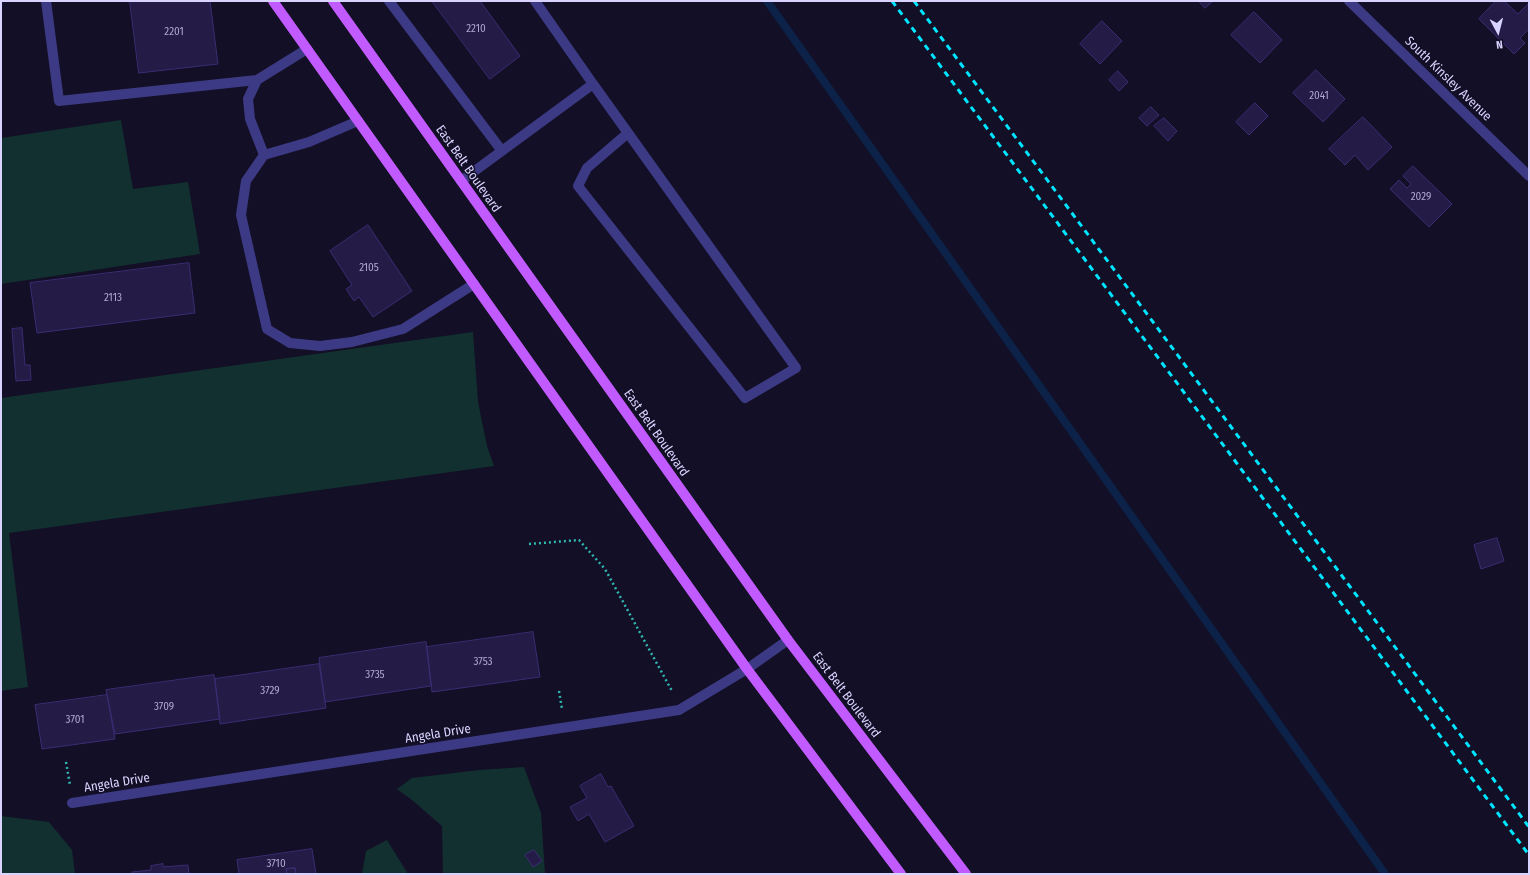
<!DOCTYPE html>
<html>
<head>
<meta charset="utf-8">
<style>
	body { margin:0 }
	#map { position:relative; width:1530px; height:875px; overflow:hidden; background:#130f26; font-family:"Fira Sans Condensed",sans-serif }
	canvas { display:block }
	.frame { position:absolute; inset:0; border:2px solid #d9d4ff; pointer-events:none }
	.north { position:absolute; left:1478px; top:12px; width:40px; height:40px; -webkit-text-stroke:3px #130f26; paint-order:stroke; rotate:173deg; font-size:11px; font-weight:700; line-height:16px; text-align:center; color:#d9d4ff }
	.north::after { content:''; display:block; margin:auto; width:14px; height:18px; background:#d9d4ff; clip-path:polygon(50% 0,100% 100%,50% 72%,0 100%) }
</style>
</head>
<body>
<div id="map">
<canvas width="1530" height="875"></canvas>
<div class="frame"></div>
<div class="north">N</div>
</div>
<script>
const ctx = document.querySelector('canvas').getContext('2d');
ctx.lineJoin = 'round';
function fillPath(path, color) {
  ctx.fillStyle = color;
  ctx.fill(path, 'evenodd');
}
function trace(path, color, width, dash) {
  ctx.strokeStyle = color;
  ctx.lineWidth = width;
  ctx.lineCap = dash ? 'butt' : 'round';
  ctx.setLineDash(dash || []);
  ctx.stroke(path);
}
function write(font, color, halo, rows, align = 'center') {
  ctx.font = font + ' "Fira Sans Condensed",sans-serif';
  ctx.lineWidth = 3;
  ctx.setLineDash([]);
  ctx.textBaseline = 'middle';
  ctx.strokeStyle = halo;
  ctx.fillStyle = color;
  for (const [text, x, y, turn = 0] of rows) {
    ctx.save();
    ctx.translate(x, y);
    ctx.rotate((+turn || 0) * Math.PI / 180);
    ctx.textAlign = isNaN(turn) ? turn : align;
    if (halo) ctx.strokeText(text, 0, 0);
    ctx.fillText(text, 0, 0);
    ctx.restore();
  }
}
const green = new Path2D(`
	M121,120L133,189L188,182L200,254L1,284V138Z
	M473,332L478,402L487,446L494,466L9,533L28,687L1,691V398Z
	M524,767L541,813L545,874H443L442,826L412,800L397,789L412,778L479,770Z
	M1,816L49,822L72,850L75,874H1Z
	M387,840L408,874H362L366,851Z`);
const stream = new Path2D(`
	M767,1L1385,874`);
const building = new Path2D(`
	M130,1H210L218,64L139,73Z
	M432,1H480L520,56L490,79Z
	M1199,1H1213L1205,8Z
	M1496,1H1504L1518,14L1529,3V29L1520,38L1525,43L1514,54L1479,19Z
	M1254,12L1282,40L1260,63L1231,35Z
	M1102,21L1122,41L1100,64L1080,44Z
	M1316,70L1345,99L1323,122L1293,93Z
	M1118,71L1128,82L1119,91L1109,80Z
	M1255,103L1268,116L1249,135L1236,122Z
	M1151,107L1159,115L1147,126L1139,118Z
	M1363,117L1392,147L1368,170L1355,155L1345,165L1329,149Z
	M1164,118L1177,131L1168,141L1154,126Z
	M1413,166L1452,204L1429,227L1390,189L1399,180L1407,188L1411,184L1403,176Z
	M368,225L412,291L373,317L359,297L354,301L346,289L352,285L330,251Z
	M189,263L195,313L37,333L30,283Z
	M22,328L25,365H30L31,380L16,381L12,329Z
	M1497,538L1504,561L1481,569L1474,545Z
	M533,632L540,677L432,692L427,647Z
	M426,642L431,686L325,702L319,658Z
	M319,664L326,708L220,724L215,679Z
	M214,675L220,719L115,734L106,690Z
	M107,695L115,739L42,749L35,705Z
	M601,774L608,787L611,786L634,826L605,842L589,814L578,821L570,807L587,798L580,786Z
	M312,849L316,874H296L295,868L286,869L287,874H239L237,860Z
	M534,850L542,861L533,867L525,855Z
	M163,864V867L188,865L189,874H132V872L151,870V866Z
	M295,868L296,874H287L286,869Z`);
const path = new Path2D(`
	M529,544L579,540L605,569L672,691
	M559,691L562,709
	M66,762L70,785`);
const lane = new Path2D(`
	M46,1L59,101L257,80
	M389,1L502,151
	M593,84L796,368L745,398L578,186L587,168L628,133
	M358,121L309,142L264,155L246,181L241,215L267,329L290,343L320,346L352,342L403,329L474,284
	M264,155L250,119L248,99L257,80L307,49
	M461,181L593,84L535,1`);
const street = new Path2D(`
	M1349,1L1529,176
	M72,803L679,710L747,669L788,640`);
const primary = new Path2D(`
	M273,1L747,669L901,874
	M333,1L788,640L966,874`);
const rail = new Path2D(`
	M892,1L1529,855
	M914,1L1529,827`);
const numberNames = [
	["2210",476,29],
	["2201",174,32],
	["2041",1319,96],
	["2029",1421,197],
	["2105",369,268],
	["2113",113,298],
	["3753",483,662],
	["3735",375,675],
	["3729",270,691],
	["3709",164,707],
	["3701",75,720],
	["3710",276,864]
];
const streetNames = [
	["South Kinsley Avenue",1448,79,44],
	["East Belt Boulevard",468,169,55],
	["East Belt Boulevard",656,433,55],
	["East Belt Boulevard",846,695,53],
	["Angela Drive",438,734,-9],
	["Angela Drive",117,783,-9]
];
fillPath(green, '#12302f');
trace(stream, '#0c2248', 8);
fillPath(building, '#241b47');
trace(building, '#3b2d73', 1);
trace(path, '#2fb8b0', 2.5, [2, 3]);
trace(lane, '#3d3a85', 10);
trace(street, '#3d3a85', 10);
trace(primary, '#c25bff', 10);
trace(rail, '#00e5ff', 3, [6, 5]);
write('11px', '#aca6d1', null, numberNames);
write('13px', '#d9d4ff', '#130f26', streetNames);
</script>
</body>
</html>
